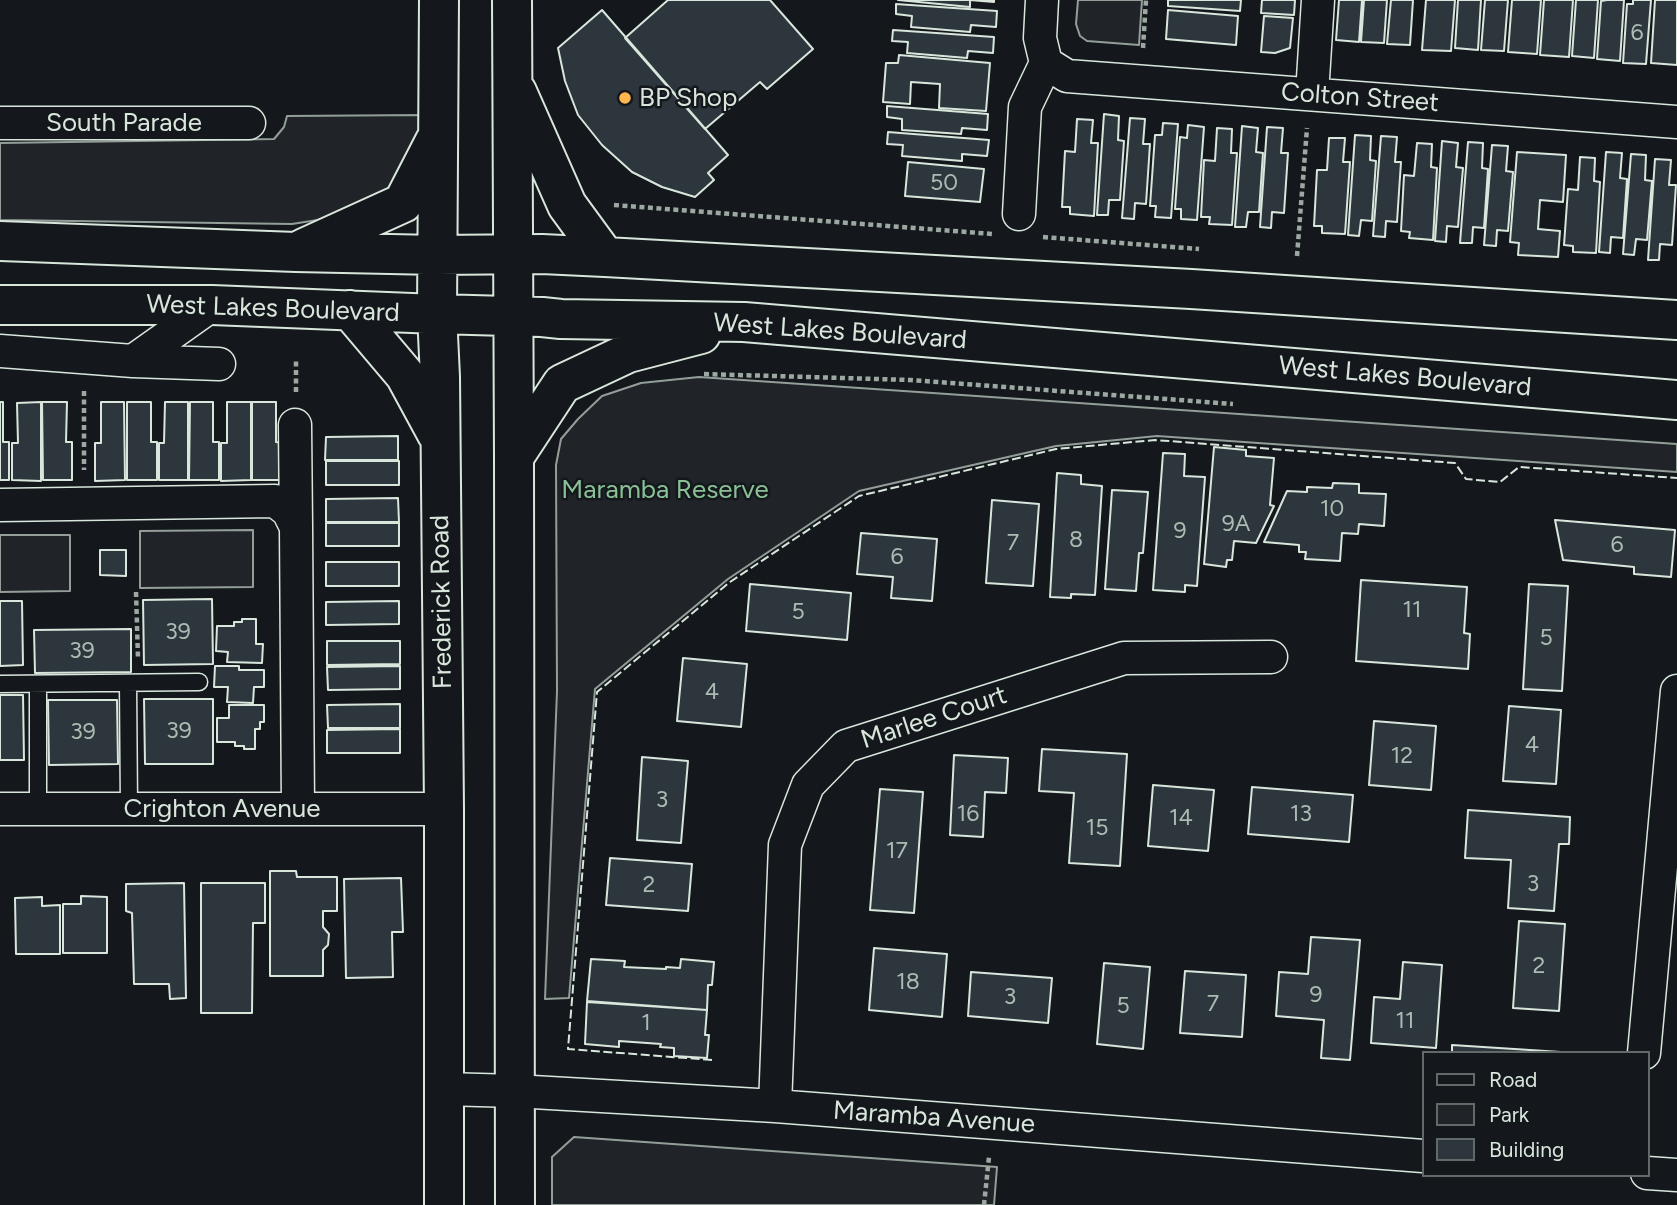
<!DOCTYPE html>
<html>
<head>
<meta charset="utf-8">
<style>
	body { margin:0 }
	#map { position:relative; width:1677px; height:1205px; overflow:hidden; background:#14181c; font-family:Figtree,sans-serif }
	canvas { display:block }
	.legend { position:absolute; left:1422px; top:1051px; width:228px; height:126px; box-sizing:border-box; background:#14181c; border:2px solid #626a69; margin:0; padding:9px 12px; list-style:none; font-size:21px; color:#d8e6dc }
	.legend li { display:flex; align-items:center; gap:14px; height:35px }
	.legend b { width:35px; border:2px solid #626a69 }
</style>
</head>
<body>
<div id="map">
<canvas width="1677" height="1205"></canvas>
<ul class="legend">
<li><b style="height:9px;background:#14181c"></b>Road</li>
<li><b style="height:19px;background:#202428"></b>Park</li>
<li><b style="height:19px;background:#2c363c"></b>Building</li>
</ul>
</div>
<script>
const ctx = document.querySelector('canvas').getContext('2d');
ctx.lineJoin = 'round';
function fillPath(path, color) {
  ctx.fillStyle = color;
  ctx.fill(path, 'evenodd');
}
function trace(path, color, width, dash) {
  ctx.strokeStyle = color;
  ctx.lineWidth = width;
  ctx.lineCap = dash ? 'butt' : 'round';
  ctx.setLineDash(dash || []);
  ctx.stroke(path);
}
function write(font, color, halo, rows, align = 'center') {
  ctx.font = font + ' Figtree,sans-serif';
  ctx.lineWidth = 5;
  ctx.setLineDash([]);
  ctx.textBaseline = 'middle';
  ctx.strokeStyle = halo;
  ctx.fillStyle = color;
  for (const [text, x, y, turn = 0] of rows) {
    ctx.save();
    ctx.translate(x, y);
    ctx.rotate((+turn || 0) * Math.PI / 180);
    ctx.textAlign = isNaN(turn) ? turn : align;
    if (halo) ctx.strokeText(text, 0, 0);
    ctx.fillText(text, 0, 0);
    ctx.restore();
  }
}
const green = new Path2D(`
	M1078,0H1142L1139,45L1087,41L1080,36L1076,24Z
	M425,115L420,140L385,195L343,216L292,224L0,220V143L274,139L284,127L287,116Z
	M699,377L1677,444V472L1157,436L1056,446L859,491L728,579L595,689L569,998L545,999L557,691L556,465L561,439L578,419L602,396L641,383Z
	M253,530V587L140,588V531Z
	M0,535H70V591L0,592Z
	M574,1137L997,1167L994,1205H552V1157Z`);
const building = new Path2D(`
	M668,0H770L813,49L767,89L760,82L705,129L625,38Z
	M898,0H994V2L970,0V7Z
	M1168,0H1241L1240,11L1168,6Z
	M1262,0H1295L1294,15L1261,13Z
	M1339,0H1362L1359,42L1336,40Z
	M1364,0H1387L1384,43L1361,42Z
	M1391,0H1413L1410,45L1387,44Z
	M1426,0H1455L1451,51L1422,50Z
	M1458,0H1481L1478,50L1455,48Z
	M1485,0H1508L1504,51L1481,50Z
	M1512,0H1541L1537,54L1508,52Z
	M1544,0H1573L1569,57L1540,55Z
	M1576,0H1598L1594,58L1572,56Z
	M1607,0H1624L1620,61L1597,59L1601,1Z
	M1633,0H1651L1646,64L1623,63L1627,4H1633Z
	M1655,0H1677V65L1651,63Z
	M896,4L997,11L996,27L971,25L970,32L911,27L912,16L896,14Z
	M602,10L728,155L708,173L714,180L695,197L662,187L632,172L602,145L578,115L565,81L558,48Z
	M1168,10L1238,16L1236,45L1166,39Z
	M1264,16L1293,18L1290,48L1275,53L1261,52Z
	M893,30L994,37L993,53L968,51L967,58L907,53L908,42L892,41Z
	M899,55L990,63L986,111L939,108L940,84L911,82L910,104L883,102L886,63H898Z
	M887,106L988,114L987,130L962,128L961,134L902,130V119L887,117Z
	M1104,114L1119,116L1118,140L1124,141L1120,200H1109L1108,215H1097Z
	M1130,118L1145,119L1143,144H1150L1146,204L1135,203L1134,219L1122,218Z
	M1077,119L1093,120L1091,143H1098L1094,216L1070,214V207H1062L1065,151L1075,152Z
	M1163,123L1178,124L1171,218L1155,217L1156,206H1150L1155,135H1162Z
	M1188,125L1204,127L1197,220L1181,219V209H1175L1180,137L1187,138Z
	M1242,126L1258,128L1256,152L1263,153L1259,212H1248L1246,227H1235Z
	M1267,127L1283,128L1281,153H1288L1284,213L1272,212L1271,228L1260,227Z
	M1217,128L1232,129L1231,153H1237L1232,225L1209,224L1210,217H1201L1204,160L1215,161Z
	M888,132L989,140L987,156L962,154V161L902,156L903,145L887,144Z
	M1355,135L1371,136L1370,160L1376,161L1372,221L1361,220L1359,236L1348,235Z
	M1381,136L1397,137L1395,162H1401L1397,222L1386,221L1385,237L1373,236Z
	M1329,138H1345L1343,162H1350L1345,234L1322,233V226H1314L1317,170H1327Z
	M1442,141L1458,143L1456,167L1463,168L1458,227L1447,226L1446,242L1435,241Z
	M1468,142L1483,143L1482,168L1488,169L1484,228L1473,227L1472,243H1460Z
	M1417,143L1432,144L1431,167L1437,168L1433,240L1409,238L1410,232L1401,231L1404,175L1414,176Z
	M1492,145L1508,146L1506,171L1513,172L1508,231L1497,230L1496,246L1484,245Z
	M1517,152L1566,155L1563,202L1540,200L1538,229L1560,231L1558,257L1518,255L1519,243L1510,242Z
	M1606,152L1622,153L1620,178L1627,179L1623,238L1611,237L1610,253L1599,252Z
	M1631,154L1646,155L1645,180L1652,181L1647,240L1636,239L1634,255L1623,254Z
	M1580,157L1595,158L1594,181L1600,182L1596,253L1573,252V246L1564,245L1568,189L1578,190Z
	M1655,159L1671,160L1669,185H1676L1672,245L1660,244L1659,260H1648Z
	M908,162L984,169L980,202L905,196Z
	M0,402H3V442H9V480H0Z
	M41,402V481L12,480V443H18L17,403Z
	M42,402H67L66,442H72V480H43Z
	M101,402H124L125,480L95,481V443H101Z
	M127,402H151V442H157V480H127Z
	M165,402H188V480H159V443H164Z
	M190,402H213V442H219V480H189Z
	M227,402H251V480L221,481V443H227Z
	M252,402H276V442L282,443V480H252Z
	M398,436V460H325L326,437Z
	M1214,447L1246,450V456L1274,458L1270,505L1274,506L1256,543L1234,541L1232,560H1227L1226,567L1204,564Z
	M1163,453L1185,454L1184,476L1205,477L1197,586L1185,585V592L1153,590Z
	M326,461H399V485H326Z
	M1057,473L1081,475V484L1102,486L1095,595L1071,594V598L1050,597Z
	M1333,483L1359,484V493L1386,494L1384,526L1359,524L1358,534L1342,533L1340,561L1305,559L1306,552H1299V545L1264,542L1287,491L1307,492V487L1332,488Z
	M1112,490L1148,492L1143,553H1139L1136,591L1105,589Z
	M398,498L399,522H326V499Z
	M992,500L1039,504L1033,586L986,583Z
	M1555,520L1675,530L1671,577L1634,574V567L1563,560Z
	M326,523H399V546H326Z
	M861,533L937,539L932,601L891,598L893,577L857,574Z
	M100,550H126V576L100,575Z
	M326,562H399V586H326Z
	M1361,580L1467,587L1464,633L1470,634L1468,669L1356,661Z
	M750,584L851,593L847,640L746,631Z
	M1529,584L1568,586L1562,691L1523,689Z
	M212,599L213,664L144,665L143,600Z
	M0,601H22L23,665L0,666Z
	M399,601V624L326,625V602Z
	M242,619H256V644H263L262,663L227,662L228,652L216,651L217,626H234V622H242Z
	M131,629V672L35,673L34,630Z
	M327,641H400V664L327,665Z
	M683,658L747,664L741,727L677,721Z
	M215,666H239V670H264V687H254L253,703L227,702L228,687H214Z
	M400,666V689L328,690L327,667Z
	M0,695H23L24,760H0Z
	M144,699H213V764H145Z
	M48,700H117L118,764L49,765Z
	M400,704V728H328L327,705Z
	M229,705H264V722H260V729H255V749H244V746H235V742H217V718H229Z
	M1509,706L1561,710L1556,784L1503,781Z
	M1374,721L1436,726L1431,790L1369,785Z
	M400,729V753H327V730Z
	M1042,749L1127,754L1120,866L1069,863L1074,793L1039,791Z
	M954,755L1008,758L1006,793L985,792L983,837L950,835Z
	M642,757L688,761L681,843L637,840Z
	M1153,785L1214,790L1208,851L1148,846Z
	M1252,787L1353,795L1349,842L1248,834Z
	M880,789L923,792L914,913L870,910Z
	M1468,810L1570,817L1569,844H1559L1554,911L1508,908L1511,860L1465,858Z
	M610,858L692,864L688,911L606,905Z
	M270,871H296L297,877H337V911H323V927L329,934L328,945L323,950V976H270Z
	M401,878L403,932H392L393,977L346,978L344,879Z
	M184,883L186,998L170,999L169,984H134L132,913L126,911V884Z
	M201,883H265V923H253L252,1013H201Z
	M81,896L107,897V953H63V904H81Z
	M42,897V906L60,905V954H16L15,898Z
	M1519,921L1565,924L1559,1011L1513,1008Z
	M1311,937L1360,940L1350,1060L1321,1058L1324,1020L1276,1016L1279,972L1308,974Z
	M874,948L947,954L942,1017L869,1010Z
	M591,959L625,961L624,967L666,969V967L680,968L681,959L714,962L712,985H708L707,1010L587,1001Z
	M1403,962L1442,965L1436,1048L1371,1043L1374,997L1400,999Z
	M1104,963L1150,967L1143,1049L1097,1044Z
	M1185,971L1246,975L1242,1037L1180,1033Z
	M971,972L1052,978L1048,1023L968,1016Z
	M587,1002L707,1010L705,1035H709L707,1058L674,1056V1048L660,1047L661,1044L619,1041V1047L585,1044Z
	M1452,1045L1561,1052V1053H1452Z`);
const path = new Path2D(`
	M1143,48L1146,0
	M614,205L993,234
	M1043,237L1199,249
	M1297,256L1307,128
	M704,374L911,380L1233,404
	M84,391V470
	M296,392V361
	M136,592L138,658
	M984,1205L989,1157`);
const service = new Path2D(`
	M128,683L129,809
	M0,684L199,682
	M38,684V809`);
const minor = new Path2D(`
	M1046,63L1067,76L1677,122
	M1312,94L1318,0
	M0,123H249
	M1019,214L1025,107L1046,63L1040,38L1042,0
	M0,351L133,361L219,364
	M133,361L212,305
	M295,425L296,527
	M0,505L275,501L288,511L296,527L298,809
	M0,809H444
	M1644,1053L1677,691
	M444,1089L515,1091L775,1106L1423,1156
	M775,1106L785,845L808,785L846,746L1124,658L1271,657
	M1647,1173L1677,1175`);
const secondary = new Path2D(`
	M439,0L437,314L440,377L444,809V1205
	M512,0L514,457L515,1205
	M517,92L567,205L605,257
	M0,241L296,252L437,255L542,254L605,257L1191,289L1677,320
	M304,248L403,203L435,141
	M0,305H212L437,314L542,317L561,319L744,322L1677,400
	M350,310L405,375L437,434
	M514,457L562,384L628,353L701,334`);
const fence = new Path2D(`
	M712,1060L568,1049L597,692L730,582L859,496L1056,449L1155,440L1455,463L1466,479L1500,482L1519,467L1677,478`);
const markers = [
	[625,98,7,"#ffb74d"]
];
const numberNames = [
	["6",1637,33],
	["50",944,183],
	["10",1332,509],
	["9A",1236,524],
	["9",1180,531],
	["8",1076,540],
	["7",1013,543],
	["6",1617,545],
	["6",897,557],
	["11",1412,610],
	["5",798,612],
	["39",178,632],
	["5",1546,638],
	["39",82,651],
	["4",712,692],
	["39",179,731],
	["39",83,732],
	["4",1532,745],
	["12",1402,756],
	["3",662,800],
	["16",968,814],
	["13",1301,814],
	["14",1181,818],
	["15",1097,828],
	["17",897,851],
	["3",1533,884],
	["2",649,885],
	["2",1539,966],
	["18",908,982],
	["9",1316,995],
	["3",1010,997],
	["7",1213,1004],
	["5",1123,1006],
	["11",1405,1021],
	["1",646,1023]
];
const poiNames = [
	["BP Shop",639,98]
];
const streetNames = [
	["Colton Street",1360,98,4],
	["South Parade",124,123],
	["West Lakes Boulevard",273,309,2],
	["West Lakes Boulevard",840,332,4],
	["West Lakes Boulevard",1405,377,5],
	["Frederick Road",442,602,-91],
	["Marlee Court",934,718,-18],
	["Crighton Avenue",222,809],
	["Maramba Avenue",934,1118,4]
];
const parkNames = [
	["Maramba Reserve",665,490]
];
fillPath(green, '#202428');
trace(green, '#939e99', 2);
fillPath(building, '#2c363c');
trace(building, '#d8e6dc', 2);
trace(service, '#d8e6dc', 19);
trace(minor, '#d8e6dc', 35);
trace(secondary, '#d8e6dc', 42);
trace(path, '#9da8a2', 4.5, [5, 3.5]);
trace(service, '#14181c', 16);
trace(minor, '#14181c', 32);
trace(secondary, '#14181c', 38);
trace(fence, '#d8e6dc', 2, [9, 3.5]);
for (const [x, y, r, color] of markers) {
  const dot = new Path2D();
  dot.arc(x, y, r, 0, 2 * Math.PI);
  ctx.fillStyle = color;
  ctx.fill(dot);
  trace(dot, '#14181c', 2.5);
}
write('23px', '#adbab4', null, numberNames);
write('26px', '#d8e6dc', '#14181c', poiNames, 'left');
write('26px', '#d8e6dc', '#14181c', streetNames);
write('26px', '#8ac095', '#14181c', parkNames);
</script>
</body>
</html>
